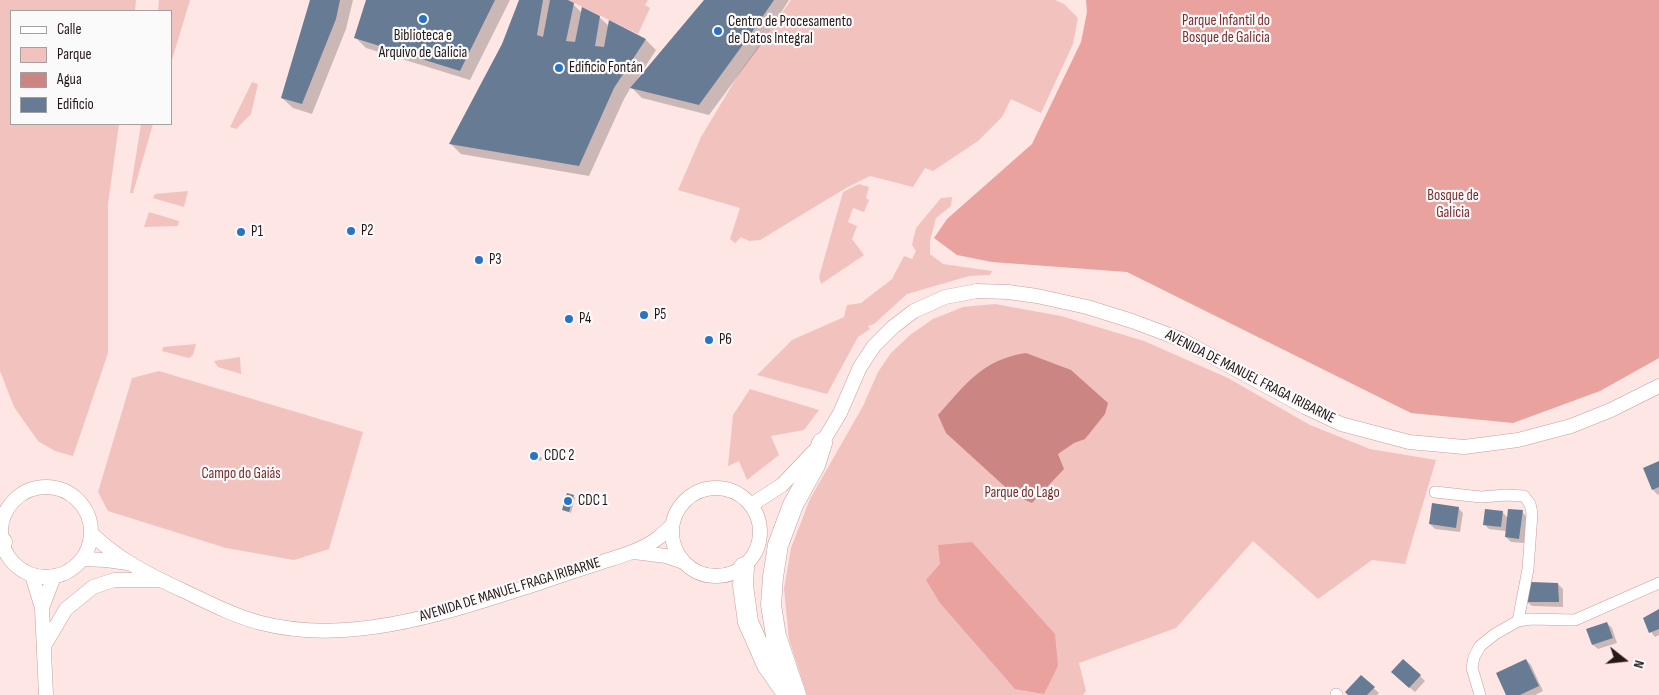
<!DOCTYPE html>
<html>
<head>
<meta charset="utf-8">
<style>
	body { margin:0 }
	#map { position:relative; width:1659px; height:695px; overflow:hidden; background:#fee6e4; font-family:"Sofia Sans Condensed",sans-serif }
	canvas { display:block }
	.legend { position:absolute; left:10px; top:10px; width:162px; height:115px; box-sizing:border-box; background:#fafafa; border:1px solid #a5a09f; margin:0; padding:6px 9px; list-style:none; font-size:15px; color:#251817 }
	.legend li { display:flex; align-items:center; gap:10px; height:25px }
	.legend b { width:25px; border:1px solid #a5a09f }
	.north { position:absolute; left:1599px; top:635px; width:50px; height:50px; -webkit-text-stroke:4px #fafafa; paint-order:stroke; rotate:106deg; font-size:14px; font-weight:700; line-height:20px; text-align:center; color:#251817 }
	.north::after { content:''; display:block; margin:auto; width:18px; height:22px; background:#251817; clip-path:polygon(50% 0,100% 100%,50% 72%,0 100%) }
</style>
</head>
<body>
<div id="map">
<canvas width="1659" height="695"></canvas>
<ul class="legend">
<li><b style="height:6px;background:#fff"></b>Calle</li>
<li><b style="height:14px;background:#f2c2bf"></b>Parque</li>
<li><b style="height:14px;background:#cb8683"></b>Agua</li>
<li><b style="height:14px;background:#687b94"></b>Edificio</li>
</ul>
<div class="north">N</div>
</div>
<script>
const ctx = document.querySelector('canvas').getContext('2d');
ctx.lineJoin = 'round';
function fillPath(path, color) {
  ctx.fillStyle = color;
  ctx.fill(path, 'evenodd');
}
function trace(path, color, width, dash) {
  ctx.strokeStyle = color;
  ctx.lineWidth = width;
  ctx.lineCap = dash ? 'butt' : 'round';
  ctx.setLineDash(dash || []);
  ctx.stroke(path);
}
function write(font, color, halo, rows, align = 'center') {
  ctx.font = font + ' "Sofia Sans Condensed",sans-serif';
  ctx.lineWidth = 4.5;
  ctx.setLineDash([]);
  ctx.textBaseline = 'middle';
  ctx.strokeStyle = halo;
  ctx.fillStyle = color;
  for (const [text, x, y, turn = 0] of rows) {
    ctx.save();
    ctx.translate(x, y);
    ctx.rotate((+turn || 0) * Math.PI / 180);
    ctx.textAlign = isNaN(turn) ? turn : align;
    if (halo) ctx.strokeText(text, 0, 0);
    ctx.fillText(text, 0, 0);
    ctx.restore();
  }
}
const green = new Path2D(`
	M0,0H136L135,11H11V124H119L108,204V353L73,456L55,451L38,441L14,407L0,371Z
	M159,0H190L171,63V11H158Z
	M568,0H648L645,5L650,8L638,34Z
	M791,0H1055L1064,4L1078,18L1073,44L1041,113L1011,99L1002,117L978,141L933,171L925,168L913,187L870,176L846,188L760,240L749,241L741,237L735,243L730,239L740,208L678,190L701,137L740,72Z
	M252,82L258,84L251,114L236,129L230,127Z
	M141,124H153L133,193H130Z
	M859,184L869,187L866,198L869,200L864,212L853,208L848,222L857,226L852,239L864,255L821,284L819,277L843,192Z
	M188,191L184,207L153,198L155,194Z
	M952,197L951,206L936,218L930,241V254L943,264L992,271L990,275L969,276L907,294L874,324L868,326L870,329L858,337L827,394L757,375L792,340L844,317L847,305L861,303L892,279L904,256L912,259L916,251L912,245L916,228L941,198Z
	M149,212L179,221L178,226L144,227Z
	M995,304L1061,316L1144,341L1228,378L1310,425L1370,449L1436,460L1405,564L1372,560L1318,599L1253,541L1176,628L1079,663L1086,691L1083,695H807L789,639L784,589L791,548L810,499L863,406L878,372L891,353L910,335L933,319L963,307Z
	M196,344L193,355L189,358L162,351L163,347Z
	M240,357L241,374L218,367L214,361Z
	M159,371L363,432L329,549L294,560L226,548L108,511L98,492L132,378Z
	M750,389L819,410L804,430L771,436L779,455L747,480L739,461L728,466L733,415Z`);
const forest = new Path2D(`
	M1086,0H1659V358L1600,391L1513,423L1411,413L1127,272L992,262L957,255L934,238L947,219L1032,144L1081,42L1087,12Z
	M972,542L1055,634L1058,666L1044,694L1015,689L940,603L926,580L940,564L938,545Z`);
const water = new Path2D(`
	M1026,353L1071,370L1108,403L1105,414L1085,439L1074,443L1058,454L1064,469L1032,503L1014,495L946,433L938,415C965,385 983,359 1026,353Z`);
const shadow = new Path2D(`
	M312,0H353L346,29L312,114L293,108L282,98Z
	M367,0H510L470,80L366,48L356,38Z
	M520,0H565L573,4L582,13L599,17L609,26L610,22L646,40L656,50L636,81L637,82L706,0H789L760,46L709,115L642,98L631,87L624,99L589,176L461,154L451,144L503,45Z
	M532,454L539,456L542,458L541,461L533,459L531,457Z
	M1659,463V494L1658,495L1653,490L1644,469Z
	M573,496L575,498L571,513L563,509Z
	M1458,508L1463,513L1460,532L1435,529L1430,524Z
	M1502,512L1508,518L1522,512L1527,517L1524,543L1511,542L1506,537V531L1489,529L1484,524Z
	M1558,584L1563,589V607L1532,606L1527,602Z
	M1659,611V635L1655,637L1651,632Z
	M1607,623L1612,628L1617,643L1598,649L1593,645Z
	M1526,660L1531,665L1543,691L1535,695H1507Z
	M1420,676L1425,681L1415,692L1397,677Z
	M1361,677L1379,693L1377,695H1350Z`);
const building = new Path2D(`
	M310,0H340L336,19L302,104L281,98Z
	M366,0H495L460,71L354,38Z
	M519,0H543L537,35L543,37L550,0H568L574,3L566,41L575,42L582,7L600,16L595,46L604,47L609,20L646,39L614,88L579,166L449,144L502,44Z
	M704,0H774L750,35L699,105L630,88Z
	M1659,461V487L1652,490L1643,468Z
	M567,493L574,495L569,512L562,510Z
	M1432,503L1459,507L1456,528L1429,524Z
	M1485,509L1503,511L1501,527L1483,525Z
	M1508,509L1523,510L1519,539L1505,537Z
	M1531,582L1558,583L1559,602H1526Z
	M1659,609V629L1649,633L1643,618Z
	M1607,622L1613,638L1592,645L1586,629Z
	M1403,659L1421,675L1409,688L1391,672Z
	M1526,659L1539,686L1520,695H1506L1496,673Z
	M1361,675L1375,687L1367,695H1348L1345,692Z`);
const minor = new Path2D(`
	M1435,492L1481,497L1506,495L1524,496L1530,504L1532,513L1528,569L1518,621
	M1336,694L1337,695
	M1480,695L1472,668L1474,657L1480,646L1495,634L1518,621L1531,619L1575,620L1659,583`);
const tertiary = new Path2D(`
	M1 532a45 45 0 1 1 90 0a45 45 0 1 1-90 0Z
	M672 532a44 44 0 1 1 88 0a44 44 0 1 1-88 0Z
	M751,505L782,485L822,443L840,413L860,367L874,346L893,327L914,311L945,297L977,291L1008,292L1037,296L1087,307L1132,321L1180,339L1305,407L1341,424L1409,442L1464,447L1518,440L1571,426L1611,410L1659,386
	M91,533C117,559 151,576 184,591C209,603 234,616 261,623C354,647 454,610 542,582C561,575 580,569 599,563C620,556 641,551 658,538C663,534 668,529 672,525
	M634,552L666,556L683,562
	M82,559L106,560L128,563
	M32,575L42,608L46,695
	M42,608L54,576
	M44,646L66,609L93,587L114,580H159`);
const motorway = new Path2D(`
	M0,546L2,542
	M744,567L743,586L748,622L767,665L788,695
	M796,695L776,636L771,605L773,577L778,545L793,505L815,465L822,443`);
const markers = [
	[423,19,5,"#2a72c3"],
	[718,31,5,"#2a72c3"],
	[559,68,5,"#2a72c3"],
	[351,231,5,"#2a72c3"],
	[241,232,5,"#2a72c3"],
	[479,260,5,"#2a72c3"],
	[644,315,5,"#2a72c3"],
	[569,319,5,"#2a72c3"],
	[709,340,5,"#2a72c3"],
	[534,456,5,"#2a72c3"],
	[568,501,5,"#2a72c3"]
];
const parkNames = [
	["Parque Infantil do",1226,21],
	["Bosque de Galicia",1226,38],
	["Bosque de",1453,196],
	["Galicia",1453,213],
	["Campo do Gaiás",241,474],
	["Parque do Lago",1022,493]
];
const poiNames = [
	["Centro de Procesamento",728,22],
	["de Datos Integral",728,39],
	["Biblioteca e",423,36,"center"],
	["Arquivo de Galicia",423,53,"center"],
	["Edificio Fontán",569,68],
	["P2",361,231],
	["P1",251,232],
	["P3",489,260],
	["P5",654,315],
	["P4",579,319],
	["P6",719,340],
	["CDC 2",544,456],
	["CDC 1",578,501]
];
const streetNames = [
	["AVENIDA DE MANUEL FRAGA IRIBARNE",1250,377,27],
	["AVENIDA DE MANUEL FRAGA IRIBARNE",510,590,-17]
];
fillPath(green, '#f2c2bf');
fillPath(forest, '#e9a29e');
fillPath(water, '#cb8683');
fillPath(shadow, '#0003');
fillPath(building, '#687b94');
trace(minor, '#c49f9d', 12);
trace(tertiary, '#c49f9d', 15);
trace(motorway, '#c49f9d', 21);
trace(minor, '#fff', 11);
trace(tertiary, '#fff', 14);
trace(motorway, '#fff', 20);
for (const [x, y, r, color] of markers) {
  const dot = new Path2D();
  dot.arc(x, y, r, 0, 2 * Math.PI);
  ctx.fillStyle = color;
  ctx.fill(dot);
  trace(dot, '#fafafa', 2);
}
write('15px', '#7e2b2d', '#fafafa', parkNames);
write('15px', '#251817', '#fafafa', poiNames, 'left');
write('15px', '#251817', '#fafafa', streetNames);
</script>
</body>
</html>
